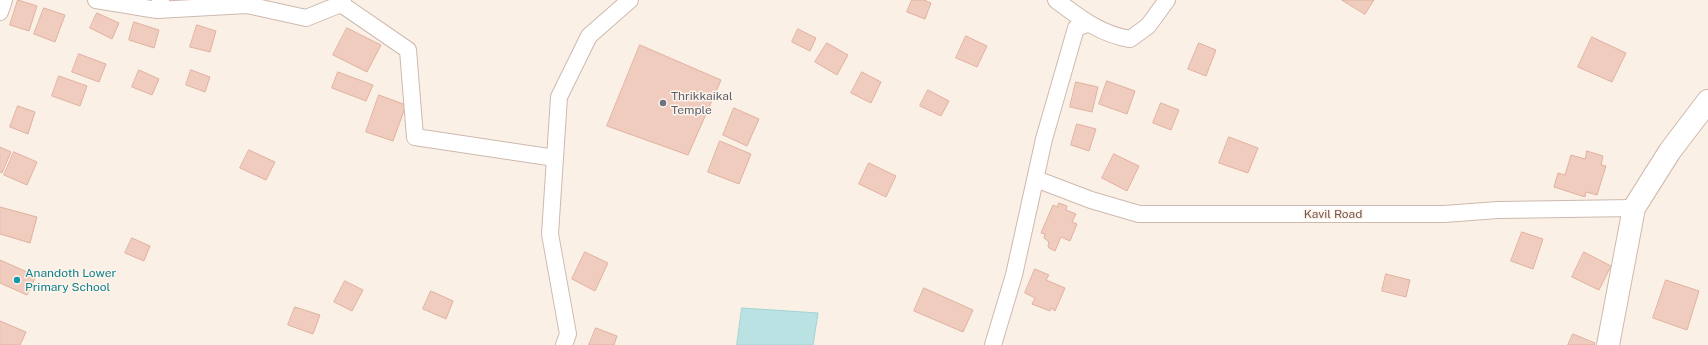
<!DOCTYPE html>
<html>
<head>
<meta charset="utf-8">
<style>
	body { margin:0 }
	canvas { display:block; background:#fbf0e5 }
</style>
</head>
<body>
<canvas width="1708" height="345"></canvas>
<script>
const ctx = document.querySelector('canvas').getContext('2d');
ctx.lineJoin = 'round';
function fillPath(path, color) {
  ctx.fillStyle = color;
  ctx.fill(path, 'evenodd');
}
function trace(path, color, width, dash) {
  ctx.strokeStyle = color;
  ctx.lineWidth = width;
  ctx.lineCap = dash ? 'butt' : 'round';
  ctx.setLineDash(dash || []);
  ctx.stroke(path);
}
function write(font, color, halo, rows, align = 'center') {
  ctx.font = font + ' "Public Sans",sans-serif';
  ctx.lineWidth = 3;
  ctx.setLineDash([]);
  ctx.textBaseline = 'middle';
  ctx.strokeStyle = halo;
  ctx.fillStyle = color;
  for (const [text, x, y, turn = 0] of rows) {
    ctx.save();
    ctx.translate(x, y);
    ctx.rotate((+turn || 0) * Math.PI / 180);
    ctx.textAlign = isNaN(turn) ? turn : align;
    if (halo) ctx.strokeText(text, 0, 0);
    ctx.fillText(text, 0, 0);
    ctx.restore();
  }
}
const water = new Path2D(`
	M742,308L818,313L813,345H737Z`);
const building = new Path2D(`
	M18,0L37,6L29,31L10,25Z
	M912,0H924L931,3L925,19L907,12Z
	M1342,0H1374L1365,14Z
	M44,8L65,15L55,42L34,34Z
	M97,13L119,23L112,39L90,28Z
	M134,22L159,30L154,48L129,40Z
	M197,25L216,31L210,52L190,47Z
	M347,28L381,45L367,72L333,55Z
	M798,29L816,38L810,51L792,42Z
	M966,36L987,46L977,67L956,58Z
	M1592,37L1626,53L1612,82L1578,67Z
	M827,43L848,55L837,75L815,62Z
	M1199,43L1216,50L1206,76L1188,69Z
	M640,45L721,80L688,155L607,126Z
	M79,54L106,64L99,82L72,72Z
	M139,70L159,79L152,95L132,87Z
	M191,70L210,77L205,92L186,85Z
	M338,72L373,85L366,101L332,88Z
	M862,72L881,82L871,103L851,93Z
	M59,76L87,86L80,106L52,96Z
	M1107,81L1135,91L1127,114L1099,104Z
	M1076,82L1098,87L1092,112L1070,107Z
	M928,90L949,101L941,116L920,106Z
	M379,95L406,105L393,141L366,132Z
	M1161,103L1179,110L1171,130L1153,123Z
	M18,106L35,112L28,134L10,127Z
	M734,108L759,119L747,146L723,135Z
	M1077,124L1096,129L1089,151L1071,145Z
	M1229,137L1258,148L1248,173L1219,163Z
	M720,141L751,154L739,184L708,172Z
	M0,147L11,152L2,173L0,172Z
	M249,150L275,162L266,180L240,168Z
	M1587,151L1603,156L1601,165L1606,166L1597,195L1586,192L1585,197L1554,187L1558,173L1565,175L1571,155L1585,159Z
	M14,152L37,162L27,185L4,175Z
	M1114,154L1139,166L1127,191L1102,178Z
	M869,163L896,176L886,197L859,184Z
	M1059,203L1067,206L1066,210L1076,214L1072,222L1077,224L1070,241L1061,237L1055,251L1049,248L1048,246L1049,242L1044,238L1045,234L1041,233L1053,205L1057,207Z
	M0,207L37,217L30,243L0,234Z
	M1522,232L1543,239L1533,269L1511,261Z
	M132,238L150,246L144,261L125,253Z
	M585,252L608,263L595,291L572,279Z
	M1584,252L1611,266L1599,290L1572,277Z
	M0,260L36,276L27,295L0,283Z
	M1035,269L1049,275L1046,280L1065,288L1055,311L1051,308L1050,311L1032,304L1035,298L1025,293Z
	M1386,274L1410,280L1406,297L1382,291Z
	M1666,280L1699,291L1687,330L1653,318Z
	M345,281L363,290L352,311L334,302Z
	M924,288L973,310L963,332L914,311Z
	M431,291L453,301L446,319L423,309Z
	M295,307L320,315L313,334L288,325Z
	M0,321L26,332L20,345H0Z
	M596,328L617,336L614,345H589Z
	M1573,334L1595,343L1594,345H1568Z`);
const minor = new Path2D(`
	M96,0L157,10L161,0
	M343,0L341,4L408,50L415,137L555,158
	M1056,0C1080,18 1100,34 1130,39L1148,26L1167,0
	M157,10L247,5L306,18L341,4
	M0,12L4,0
	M1036,179L1091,200L1139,214H1444L1498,210L1634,208
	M564,345L568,334L550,234L559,97L589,36L630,0
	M993,345L1014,275L1044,139L1076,28L1087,24`);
const secondary = new Path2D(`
	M1608,345L1634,208L1670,151L1708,101`);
const markers = [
	[663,103,4,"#6b7280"],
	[17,280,4,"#0f9aa8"]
];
const worshipNames = [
	["Thrikkaikal",671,96],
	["Temple",671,110]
];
const streetNames = [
	["Kavil Road",1333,214]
];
const cultureNames = [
	["Anandoth Lower",25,273],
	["Primary School",25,287]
];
fillPath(water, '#bbe2e3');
trace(water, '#a1d2d4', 1);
fillPath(building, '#efccbe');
trace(building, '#e0b1a0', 1);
trace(minor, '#ceb9af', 18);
trace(secondary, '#d0b8ac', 24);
trace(minor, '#fff', 16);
trace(secondary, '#fff', 22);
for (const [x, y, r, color] of markers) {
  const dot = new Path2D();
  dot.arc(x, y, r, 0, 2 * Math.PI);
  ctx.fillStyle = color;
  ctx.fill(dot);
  trace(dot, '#fef4eb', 1.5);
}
write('12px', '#5b616d', '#fef4eb', worshipNames, 'left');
write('12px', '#72554c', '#fef4eb', streetNames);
write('12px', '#0d838f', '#fef4eb', cultureNames, 'left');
</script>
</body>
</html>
